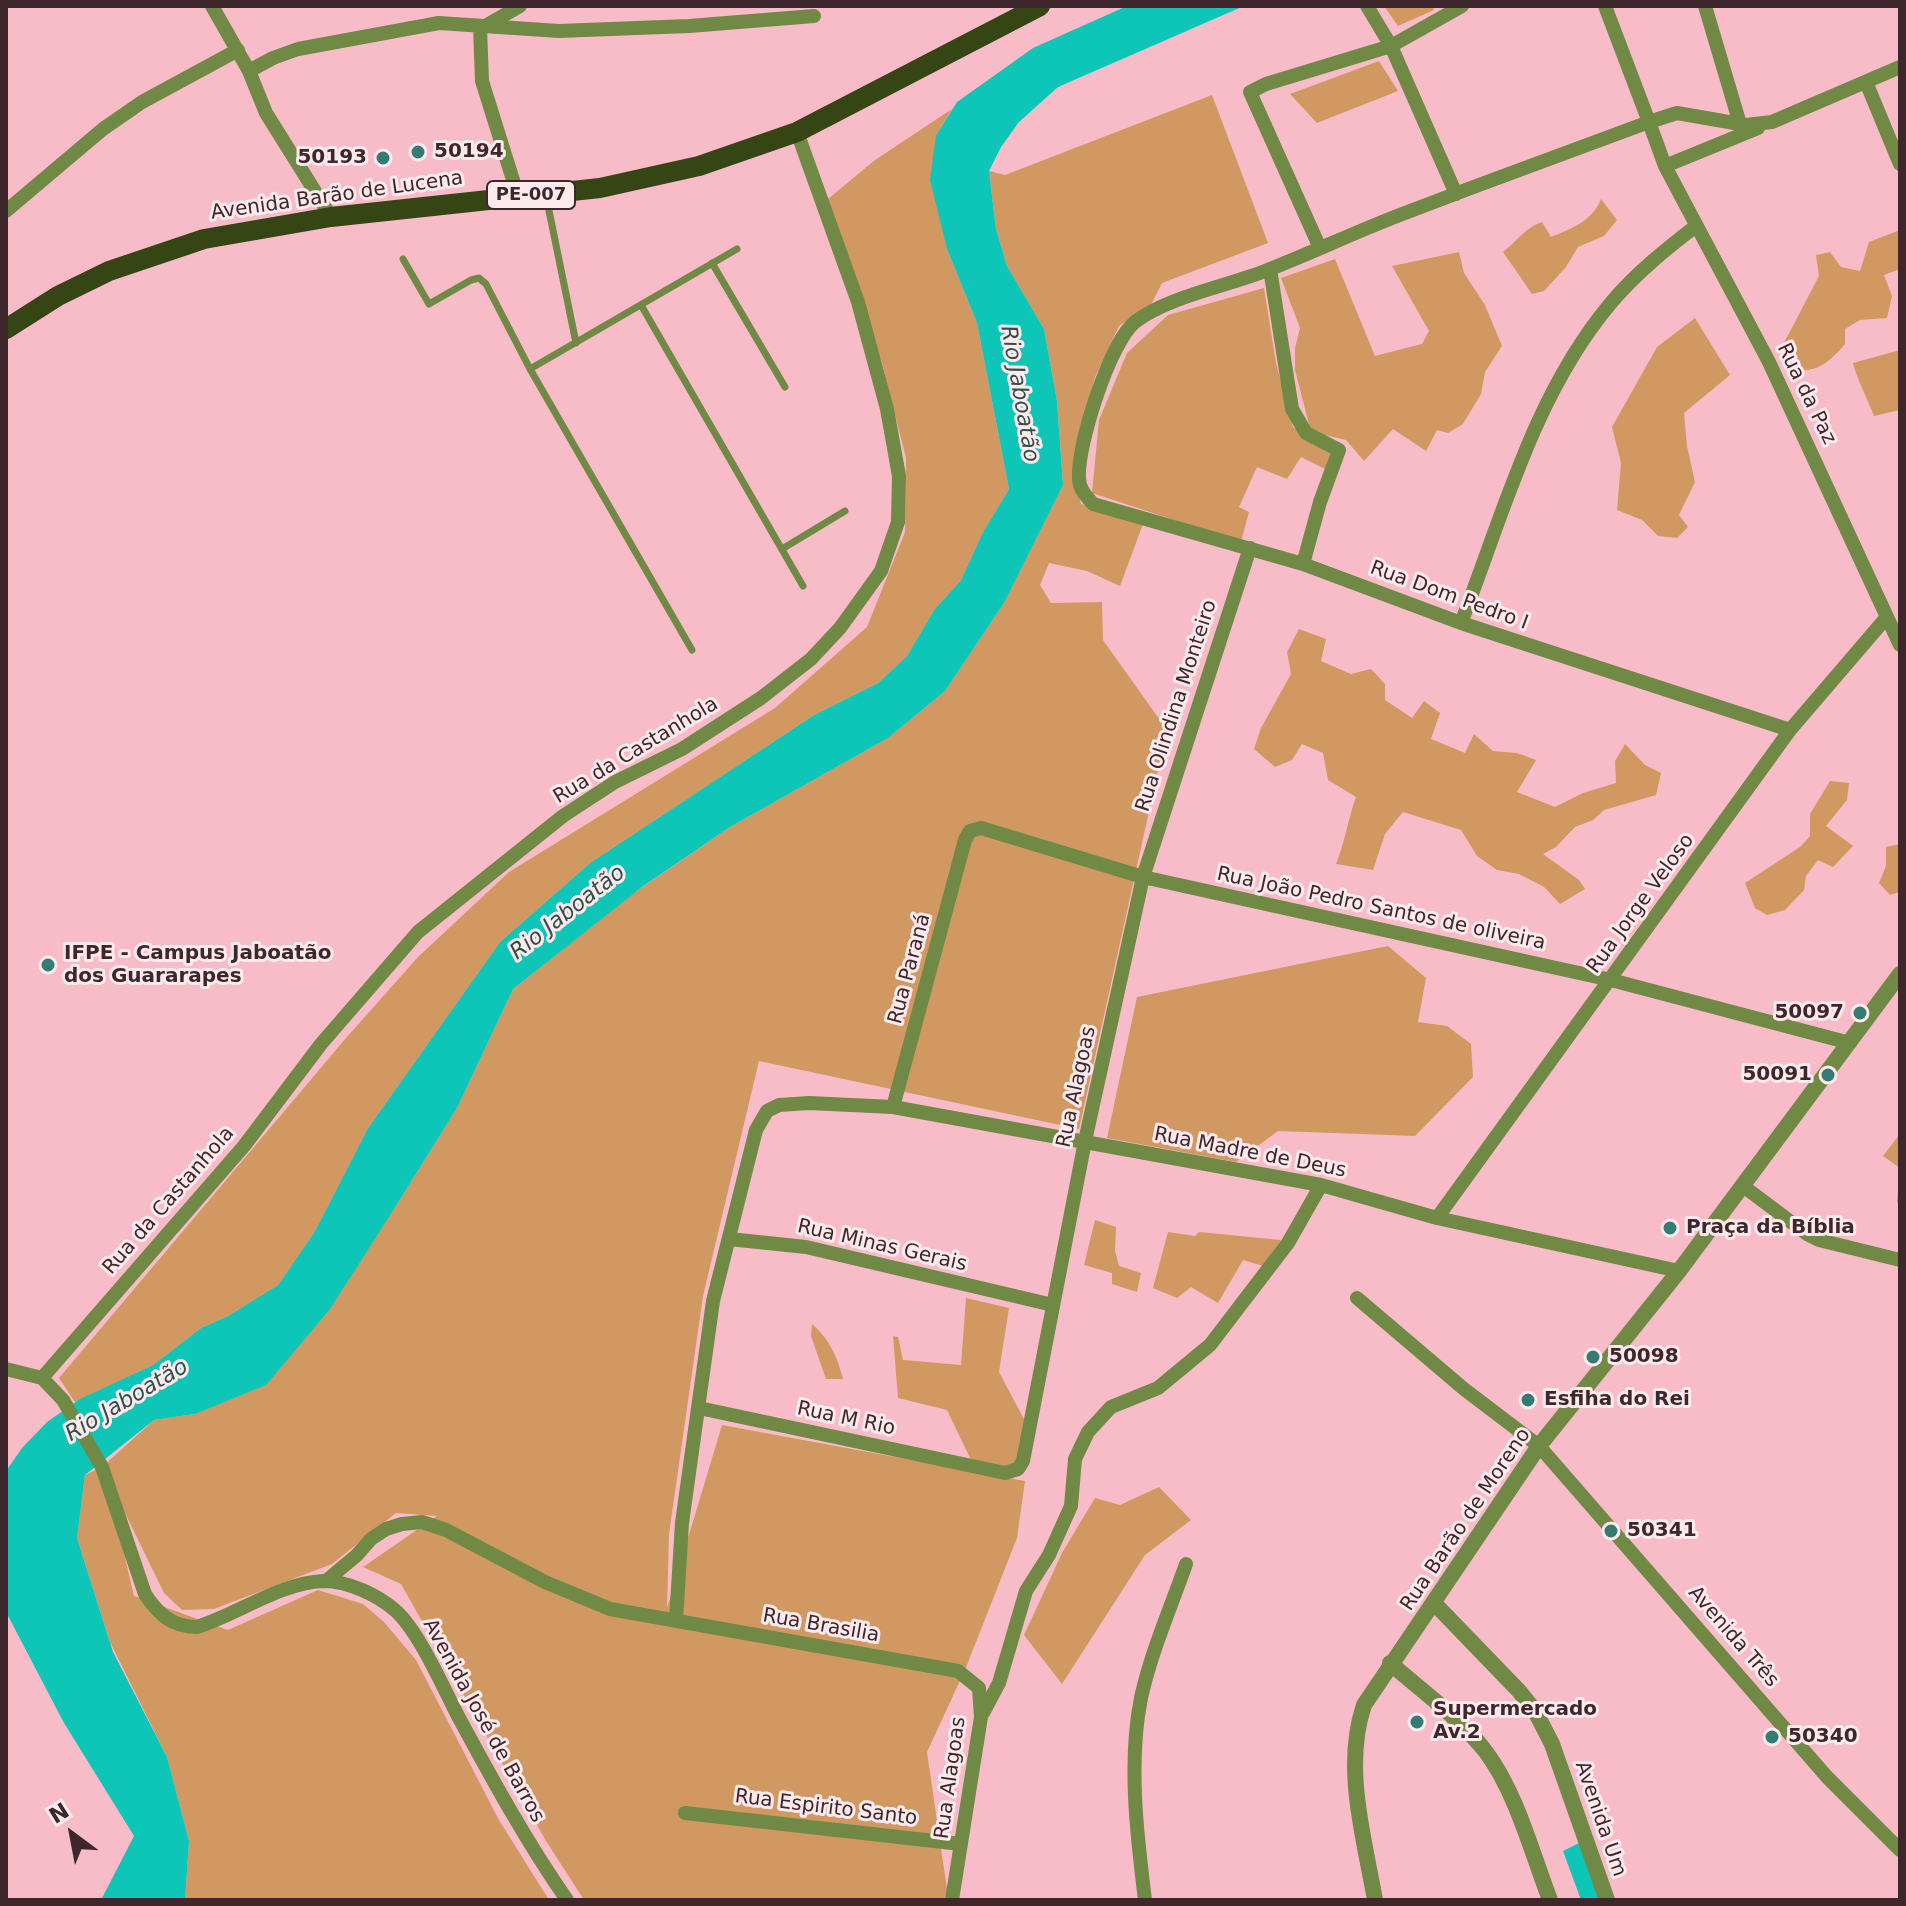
<!DOCTYPE html>
<html>
<head>
<meta charset="utf-8">
<style>
	body { margin:0 }
	#map { position:relative; width:1906px; height:1906px; overflow:hidden; background:#f8bcc8; font-family:"DejaVu Sans",sans-serif }
	canvas { display:block }
	.frame { position:absolute; inset:0; border:8px solid #3e272c; pointer-events:none }
	.north { position:absolute; left:32px; top:1794px; width:80px; height:80px; -webkit-text-stroke:6px #fdeaed; paint-order:stroke; rotate:328deg; font-size:22px; font-weight:700; line-height:32px; text-align:center; color:#3e272c }
	.north::after { content:''; display:block; margin:auto; width:28px; height:36px; background:#3e272c; clip-path:polygon(50% 0,100% 100%,50% 72%,0 100%) }
</style>
</head>
<body>
<div id="map">
<canvas width="1906" height="1906"></canvas>
<div class="frame"></div>
<div class="north">N</div>
</div>
<script>
const ctx = document.querySelector('canvas').getContext('2d');
ctx.lineJoin = 'round';
function fillPath(path, color) {
  ctx.fillStyle = color;
  ctx.fill(path, 'evenodd');
}
function trace(path, color, width, dash) {
  ctx.strokeStyle = color;
  ctx.lineWidth = width;
  ctx.lineCap = dash ? 'butt' : 'round';
  ctx.setLineDash(dash || []);
  ctx.stroke(path);
}
function write(font, color, halo, rows, align = 'center') {
  ctx.font = font + ' "DejaVu Sans",sans-serif';
  ctx.lineWidth = 6;
  ctx.setLineDash([]);
  ctx.textBaseline = 'middle';
  ctx.strokeStyle = halo;
  ctx.fillStyle = color;
  for (const [text, x, y, turn = 0] of rows) {
    ctx.save();
    ctx.translate(x, y);
    ctx.rotate((+turn || 0) * Math.PI / 180);
    ctx.textAlign = isNaN(turn) ? turn : align;
    if (halo) ctx.strokeText(text, 0, 0);
    ctx.fillText(text, 0, 0);
    ctx.restore();
  }
}
const green = new Path2D(`
	M1384,6H1433L1434,10L1398,26Z
	M1379,61L1398,91L1317,123L1290,94Z
	M1212,95L1268,243L1162,283L1151,305L1119,326L1095,377L1073,472L1081,504L1143,524L1120,586L1087,571L1049,563L1040,585L1051,603L1102,602L1103,640L1167,730L1079,1129L759,1061L703,1296L669,1534L667,1608L722,1425L1025,1481L1017,1538L965,1670L927,1752L948,1896L940,1900H584L546,1841L401,1584L363,1567L437,1516L396,1513L332,1564L214,1609L182,1610L164,1593L105,1472L134,1596L228,1630L318,1590L363,1604L384,1622L416,1660L499,1820L549,1900H185L189,1841L167,1757L110,1642L77,1538L85,1475L102,1467L154,1420L195,1414L394,1209L457,1108L513,989L631,895L730,827L888,738L945,691L1004,603L1063,485L1057,401L1044,329L1007,266L996,229L989,171L1005,175Z
	M952,109L936,135L947,249L977,323L1009,489L983,532L961,580L934,610L907,656L878,683L814,715L590,863L500,942L368,1128L315,1231L278,1285L228,1316L201,1328L153,1365L75,1402L59,1378L346,1038L418,957L509,872L775,708L867,627L905,532L906,458L882,363L828,199L875,160Z
	M1601,199L1617,220L1604,236L1578,247L1566,267L1544,291L1532,294L1503,252C1517,241 1526,227 1542,222L1551,237C1573,228 1592,221 1601,199Z
	M1900,230V269L1884,275L1892,296L1887,318L1860,320L1845,329V344C1825,367 1815,373 1785,370L1784,343L1819,276L1816,255L1830,252L1841,267L1860,271L1869,242Z
	M1459,252L1464,273L1485,305L1502,346L1485,372L1481,394L1463,424L1448,433L1437,430L1426,451L1393,429L1364,461L1346,440L1311,432L1295,370V348L1300,328L1281,278L1335,259L1375,356L1422,344L1429,331L1392,266Z
	M1264,288L1276,363L1293,427L1330,453L1325,469L1301,457L1287,479L1257,467L1239,507L1249,512L1241,542L1092,493L1099,420L1127,353L1168,315Z
	M1695,318L1730,375L1684,413L1687,446L1695,482L1679,515L1688,527L1677,538L1658,536L1642,520L1617,510L1621,463L1612,427L1657,347Z
	M1900,350V410L1874,416C1867,397 1858,382 1853,363Z
	M1299,629L1326,639L1321,661L1351,674L1371,669L1385,684V700L1412,718L1424,701L1440,713L1431,739L1465,753L1474,734L1493,751L1517,753L1536,760L1517,792L1555,807L1583,793L1616,783L1615,761L1625,744L1645,765L1661,773L1656,795L1604,810L1593,820L1575,827L1556,847L1543,854L1579,880L1585,889L1560,904L1544,887L1519,874L1497,870L1477,856L1461,830L1403,812L1385,834L1373,870L1336,864C1345,842 1348,819 1356,797L1328,780L1323,753L1302,744L1292,760L1275,767L1254,749L1261,728L1291,674L1287,652Z
	M1830,781L1849,783L1847,800L1826,826L1853,846L1833,867L1818,860L1806,876L1804,890L1785,910L1767,915L1755,908L1745,883L1800,847L1810,836V814Z
	M1900,844V892L1890,895L1879,883L1886,866V847Z
	M1388,946L1426,978L1418,1022L1447,1026L1471,1044L1473,1077L1415,1136L1278,1131L1236,1162L1107,1138L1137,997Z
	M1900,1134V1203L1897,1202L1900,1168L1883,1156Z
	M1095,1220L1116,1227L1115,1251L1119,1266L1141,1273L1137,1292L1112,1284V1273L1084,1265Z
	M1168,1232L1195,1236L1199,1232L1281,1240L1263,1266L1243,1260L1218,1303L1191,1287L1177,1298L1153,1288Z
	M966,1298L1009,1308L999,1372L1025,1421L1020,1465L1008,1469L971,1460L947,1410L898,1398L893,1336L898,1337L903,1360L961,1365Z
	M812,1324C830,1340 837,1356 843,1379H826L811,1336Z
	M1159,1487L1191,1520L1145,1555L1062,1684L1024,1635L1062,1553L1095,1498L1120,1505Z`);
const water = new Path2D(`
	M1127,6H1244L1058,87L1019,122L1001,147L989,171L996,229L1007,266L1044,329L1057,401L1063,485L1004,603L945,691L888,738L730,827L642,887L513,989L457,1108L394,1209L330,1309L266,1385L195,1414L154,1420L85,1475L77,1538L113,1652L167,1757L189,1841L185,1900H101L134,1836L64,1723L6,1612V1471L22,1448L47,1422L80,1399L153,1365L201,1328L228,1316L278,1285L315,1231L368,1128L500,942L590,863L814,715L878,683L907,656L934,610L961,580L983,532L1009,489L977,323L947,249L930,180L936,135L957,102L1033,48Z
	M1581,1842L1601,1900H1581L1563,1851Z`);
const service = new Path2D(`
	M546,196L576,343
	M403,259L429,304L471,280L479,278L486,284L530,369L692,650
	M712,263L785,387
	M641,305L803,586
	M530,369L737,249
	M782,549L845,511`);
const minor = new Path2D(`
	M212,6L249,71L266,113L331,217
	M1367,6L1391,46L1456,194
	M1605,6L1649,122C1567,152 1486,182 1405,213C1357,231 1312,253 1265,271C1227,286 1167,297 1135,322C1110,342 1077,445 1079,478C1079,489 1086,496 1093,504L1303,564L1461,623L1790,730
	M1705,6L1740,124
	M487,25L520,6
	M480,27L482,81L518,196
	M1900,67L1772,122L1746,125L1677,113L1649,122L1665,166L1769,362L1900,645
	M249,71L273,58L298,49L439,23L559,31L689,26L814,16
	M1866,82L1900,164
	M1665,166L1758,128
	M6,211L103,129L142,102L238,50
	M1320,248L1250,92L1266,84L1391,46L1462,6
	M1270,269L1292,409L1306,433L1339,450L1320,502L1303,564
	M1461,623C1503,515 1534,395 1610,304C1635,274 1666,249 1696,226
	M893,1107L965,840L970,831L981,828L1143,877L1611,980L1850,1043
	M1743,1186L1807,1234L1819,1240L1900,1260
	M1437,1218L1790,730L1886,618
	M729,1239L806,1247L1053,1305
	M1357,1298L1464,1389L1539,1446L1827,1777L1900,1850
	M6,1369L42,1378L63,1400L102,1467L145,1594C158,1614 172,1627 197,1627C238,1614 280,1583 323,1581C348,1581 378,1595 396,1611C419,1632 443,1687 458,1716C492,1779 526,1841 567,1900
	M42,1378L244,1146L321,1044L418,932L563,816L615,782L682,749L761,698L811,659L840,628L881,571L898,522L899,476L887,409L858,302L797,132
	M699,1408L1005,1473L1018,1469L1023,1461L1085,1141L1143,877L1250,548
	M326,1581L357,1555L371,1539L386,1529L402,1524L422,1522L446,1530L545,1582L610,1609L958,1671L979,1688L981,1717L952,1900
	M676,1621L682,1523L713,1301L756,1130L767,1111L779,1105L809,1103L893,1107L1321,1185L1437,1218L1679,1271
	M983,1713L999,1683L1026,1591L1049,1555L1071,1506L1075,1459L1088,1432L1111,1407L1158,1388L1210,1345L1288,1243L1321,1185
	M685,1813L961,1844
	M1145,1900C1137,1836 1128,1762 1141,1698C1151,1652 1171,1607 1186,1564`);
const tertiary = new Path2D(`
	M1434,1603L1519,1691L1535,1711L1552,1744L1607,1900
	M1390,1663C1422,1691 1460,1718 1486,1752C1516,1792 1532,1853 1550,1900
	M1375,1900C1364,1837 1343,1767 1364,1705L1539,1446L1679,1271L1900,974`);
const primary = new Path2D(`
	M6,329L58,296L109,271L204,239L331,217L600,188L699,166L797,132L1040,6`);
const markers = [
	[418,152,8,"#347b73"],
	[383,158,8,"#347b73"],
	[48,965,8,"#347b73"],
	[1860,1013,8,"#347b73"],
	[1828,1075,8,"#347b73"],
	[1670,1228,8,"#347b73"],
	[1593,1357,8,"#347b73"],
	[1528,1400,8,"#347b73"],
	[1611,1531,8,"#347b73"],
	[1417,1722,8,"#347b73"],
	[1772,1737,8,"#347b73"]
];
const shields = [
	[531,195,88]
];
const shieldNames = [
	["PE-007",531,195]
];
const poiNames = [
	["50194",434,152],
	["50193",367,158,"right"],
	["IFPE - Campus Jaboatão",64,954],
	["dos Guararapes",64,977],
	["50097",1844,1013,"right"],
	["50091",1812,1075,"right"],
	["Praça da Bíblia",1686,1228],
	["50098",1609,1357],
	["Esfiha do Rei",1544,1400],
	["50341",1627,1531],
	["Supermercado",1433,1710],
	["Av.2",1433,1733],
	["50340",1788,1737]
];
const streetNames = [
	["Avenida Barão de Lucena",337,196,-8],
	["Rua da Paz",1806,394,64],
	["Rua Dom Pedro I",1449,596,20],
	["Rua Olindina Monteiro",1177,706,-72],
	["Rua da Castanhola",636,751,-31],
	["Rua Jorge Veloso",1641,904,-54],
	["Rua João Pedro Santos de oliveira",1381,909,12],
	["Rua Paraná",910,969,-75],
	["Rua Alagoas",1077,1087,-78],
	["Rua Madre de Deus",1250,1153,11],
	["Rua da Castanhola",169,1201,-49],
	["Rua Minas Gerais",882,1246,13],
	["Rua M Rio",846,1419,12],
	["Rua Barão de Moreno",1466,1520,-56],
	["Rua Brasilia",821,1626,10],
	["Avenida Três",1733,1637,49],
	["Avenida José de Barros",483,1721,61],
	["Rua Alagoas",951,1778,-82],
	["Rua Espirito Santo",826,1808,7],
	["Avenida Um",1600,1819,71]
];
const waterNames = [
	["Rio Jaboatão",1019,394,80],
	["Rio Jaboatão",568,913,-38],
	["Rio Jaboatão",127,1401,-31]
];
fillPath(green, '#d19961');
fillPath(water, '#0dc6b8');
trace(service, '#708944', 7);
trace(minor, '#708944', 14);
trace(tertiary, '#708944', 16);
trace(primary, '#354514', 20);
for (const [x, y, r, color] of markers) {
  const dot = new Path2D();
  dot.arc(x, y, r, 0, 2 * Math.PI);
  ctx.fillStyle = color;
  ctx.fill(dot);
  trace(dot, '#fdeaed', 3);
}
for (const [x, y, w] of shields) {
  const box = new Path2D();
  box.roundRect(x - w / 2, y - 14, w, 28, 6);
  ctx.fillStyle = '#fdeaed';
  ctx.fill(box);
  trace(box, '#3e272c', 2);
}
write('bold 18px', '#3e272c', null, shieldNames);
write('bold 20px', '#3e272c', '#fdeaed', poiNames, 'left');
write('20px', '#3e272c', '#fdeaed', streetNames);
write('italic 22px', '#304f4b', '#fdeaed', waterNames);
</script>
</body>
</html>
